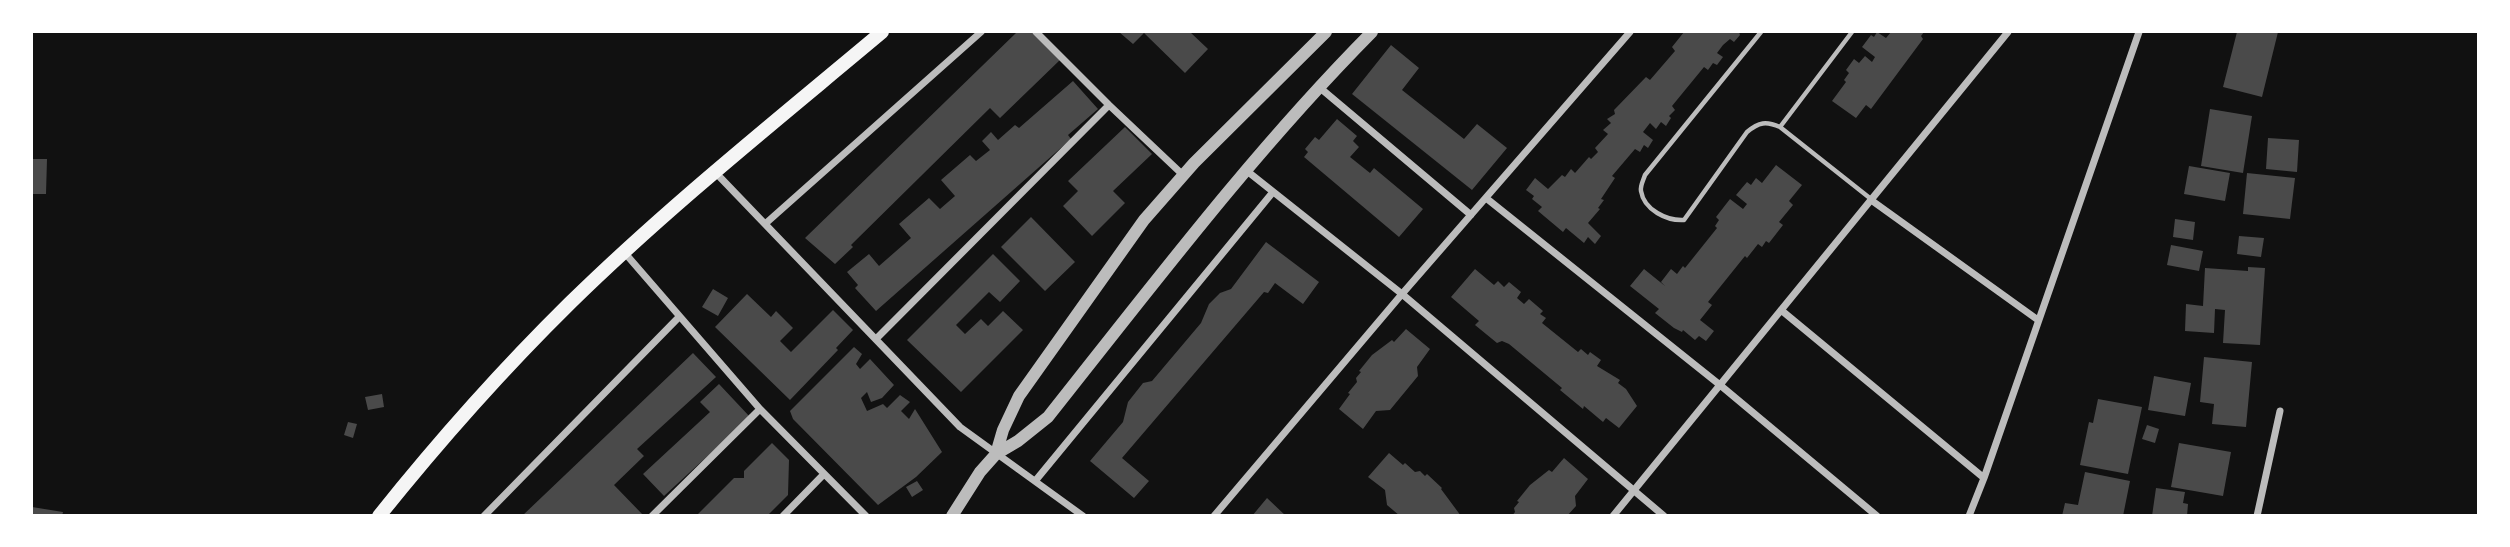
<!DOCTYPE html>
<html>
<head>
<meta charset="utf-8">
<style>
	body { margin:0 }
	#map { position:relative; width:2510px; height:547px; overflow:hidden; background:#111; font-family:Inter,sans-serif }
	canvas { display:block }
	.frame { position:absolute; inset:0; border:33px solid #fff; pointer-events:none }
</style>
</head>
<body>
<div id="map">
<canvas width="2510" height="547"></canvas>
<div class="frame"></div>
</div>
<script>
const ctx = document.querySelector('canvas').getContext('2d');
ctx.lineJoin = 'round';
function fillPath(path, color) {
  ctx.fillStyle = color;
  ctx.fill(path, 'evenodd');
}
function trace(path, color, width, dash) {
  ctx.strokeStyle = color;
  ctx.lineWidth = width;
  ctx.lineCap = dash ? 'butt' : 'round';
  ctx.setLineDash(dash || []);
  ctx.stroke(path);
}
const building = new Path2D(`
	M1017,32H1034L1061,59L1000,118L990,108L851,245L853,247L835,264L805,238Z
	M1119,32H1190L1208,49L1185,73L1144,33L1133,44Z
	M1684,32H1739L1740,35L1734,42L1730,39L1723,45L1717,53L1723,57L1717,65L1713,63L1708,70L1704,67L1672,106L1675,110L1669,116L1671,118L1666,126L1661,122L1656,129L1650,123L1643,132L1653,140L1648,148L1644,145L1640,152L1635,149L1612,176L1615,178L1601,199L1604,200L1598,208L1600,209L1588,223L1601,236L1595,244L1588,237L1584,243L1566,228L1563,232L1538,211L1542,207L1532,199L1534,196L1526,190L1535,178L1548,189L1562,175L1565,177L1571,169L1575,173L1589,157L1591,159L1598,152L1595,148L1608,134L1603,130L1611,123L1607,119L1615,114L1614,110L1646,77L1650,80L1675,51L1672,47Z
	M1877,32L1886,38L1891,32H1924L1921,36L1923,39L1871,109L1866,105L1856,118L1832,101L1846,82L1844,80L1849,73L1846,70L1854,59L1859,63L1865,56L1872,62L1875,57L1862,47L1871,35L1874,37Z
	M2237,32H2278L2262,97L2223,87Z
	M1391,45L1419,68L1402,90L1464,139L1477,124L1507,148L1472,190L1352,94Z
	M1073,81L1098,109L1068,135L1071,139L876,311L855,288L858,285L847,272L869,254L879,266L911,238L899,224L929,198L940,209L955,196L941,180L970,155L976,161L990,150L982,141L991,132L998,140L1015,125L1019,128Z
	M2210,109L2252,116L2243,173L2201,166Z
	M1337,119L1357,136L1353,141L1359,147L1350,157L1370,173L1374,168L1423,209L1399,237L1304,157L1308,152L1305,149L1315,137L1319,140Z
	M1125,127L1152,154L1113,191L1125,203L1092,236L1063,206L1078,191L1068,181Z
	M2268,138L2299,140L2297,172L2266,169Z
	M32,159H47L46,194H32Z
	M1776,165L1802,185L1789,201L1793,205L1779,222L1783,225L1769,243L1766,241L1762,247L1758,244L1747,258L1745,256L1708,302L1712,305L1700,320L1714,331L1706,341L1699,336L1695,340L1683,330L1682,332L1674,328L1655,313L1659,309L1630,286L1644,269L1665,286L1661,282L1671,269L1677,274L1683,266L1685,268L1717,228L1715,226L1719,220L1716,217L1730,199L1743,209L1747,204L1736,195L1747,182L1751,185L1756,178L1762,183Z
	M2189,166L2230,173L2225,201L2184,194Z
	M2247,173L2295,178L2290,219L2243,214Z
	M1031,217L1075,262L1045,291L1001,247Z
	M2175,219L2195,222L2193,240L2173,237Z
	M2239,236L2264,238L2261,257L2237,254Z
	M1266,242L1319,282L1303,304L1275,283L1268,293L1264,292L1122,458L1149,481L1134,498L1090,461L1123,422L1128,402L1143,383L1152,381L1201,323L1209,304L1220,293L1231,289Z
	M2171,245L2203,251L2199,271L2167,265Z
	M993,254L1020,281L1000,302L989,292L956,325L965,334L981,319L988,326L1003,311L1023,330L961,392L907,340Z
	M2248,267L2265,268L2260,345L2223,343L2225,310L2215,309L2214,333L2185,331L2186,304L2203,306L2205,268L2248,271Z
	M1475,269L1494,285L1498,281L1504,287L1509,282L1521,292L1517,298L1524,304L1529,299L1543,311L1540,314L1546,318L1542,323L1578,352L1581,349L1588,355L1590,352L1601,360L1597,366L1620,380L1618,383L1626,389L1637,406L1619,428L1606,418L1603,422L1584,406L1583,409L1560,390L1562,388L1509,344L1502,341L1497,343L1475,325L1479,321L1451,297Z
	M713,289L728,298L718,316L702,307Z
	M747,294L771,317L776,311L793,328L780,341L791,352L833,310L853,330L836,348L838,350L790,400L715,327Z
	M1406,329L1430,349L1417,367L1418,376L1390,410L1376,411L1363,429L1339,409L1350,394L1348,393L1357,382L1356,378L1361,372L1359,371L1372,355L1392,340L1394,342Z
	M854,347L862,354L856,364L860,369L870,359L894,385L882,398L871,402L867,392L861,398L867,411L883,404L887,408L900,395L910,402L901,411L909,419L915,409L942,452L916,477L878,505L793,419L790,411Z
	M693,353L716,377L637,449L644,456L614,485L644,516H522Z
	M2204,357L2252,362L2246,427L2212,424L2214,404L2200,402Z
	M2154,376L2191,383L2185,416L2148,410Z
	M719,384L750,417L664,496L643,474L710,412L700,402Z
	M382,394L384,407L368,410L365,397Z
	M2098,399L2142,407L2128,474L2080,465L2089,422L2093,423Z
	M348,422L357,424L353,438L344,435Z
	M2147,425L2159,429L2155,443L2142,439Z
	M772,443L789,460L788,495L767,516H696L734,478H744V471Z
	M2179,443L2231,452L2223,496L2171,487Z
	M1389,453L1403,465L1405,463L1415,472L1420,471L1425,476L1427,474L1442,488L1441,489L1461,516H1400L1387,505L1385,490L1368,477Z
	M1564,458L1588,479L1575,496L1576,506L1567,516H1512L1515,512L1514,508L1519,502L1517,501L1530,485L1549,470L1552,472Z
	M2085,472L2130,481L2123,516H2062L2065,503L2078,505Z
	M917,481L923,490L912,497L906,487Z
	M2156,488L2185,492L2183,503L2188,504L2187,516H2152Z
	M1267,498L1286,516H1252Z
	M32,507L63,512L62,516H32Z`);
const service = new Path2D(`
	M1761,32L1645,175C1643,181 1640,186 1641,191C1644,210 1667,221 1684,220L1747,132C1759,122 1766,121 1780,127L1871,199
	M1780,127L1852,32`);
const minor = new Path2D(`
	M1036,32L1109,105L1183,175
	M1319,87L1471,215
	M1247,171L1402,294L1664,516
	M715,172L960,427L1083,516
	M1486,198L1720,385L1877,516
	M1871,200L2038,320
	M765,224L981,32
	M624,252L760,409L866,516
	M1781,310L1984,478
	M876,339L1109,105
	M1036,480L1273,192
	M484,516L679,317
	M652,516L760,409
	M783,516L824,474
	M1214,516L1402,294L1630,32
	M1613,516L2008,32
	M1969,516L1984,478L2139,32
	M2257,516L2280,411`);
const tertiary = new Path2D(`
	M996,454L1003,430L1019,396L1144,220L1194,163L1326,32
	M952,516L980,472L996,454L1018,441L1048,417C1152,286 1254,151 1372,32`);
const secondary = new Path2D(`
	M379,516C439,441 502,370 570,303C668,207 777,120 882,32`);
fillPath(building, '#4a4a4a');
trace(service, '#bcbcbc', 4.5);
trace(minor, '#bcbcbc', 7);
trace(tertiary, '#bcbcbc', 12);
trace(secondary, '#f5f5f5', 14);
</script>
</body>
</html>
